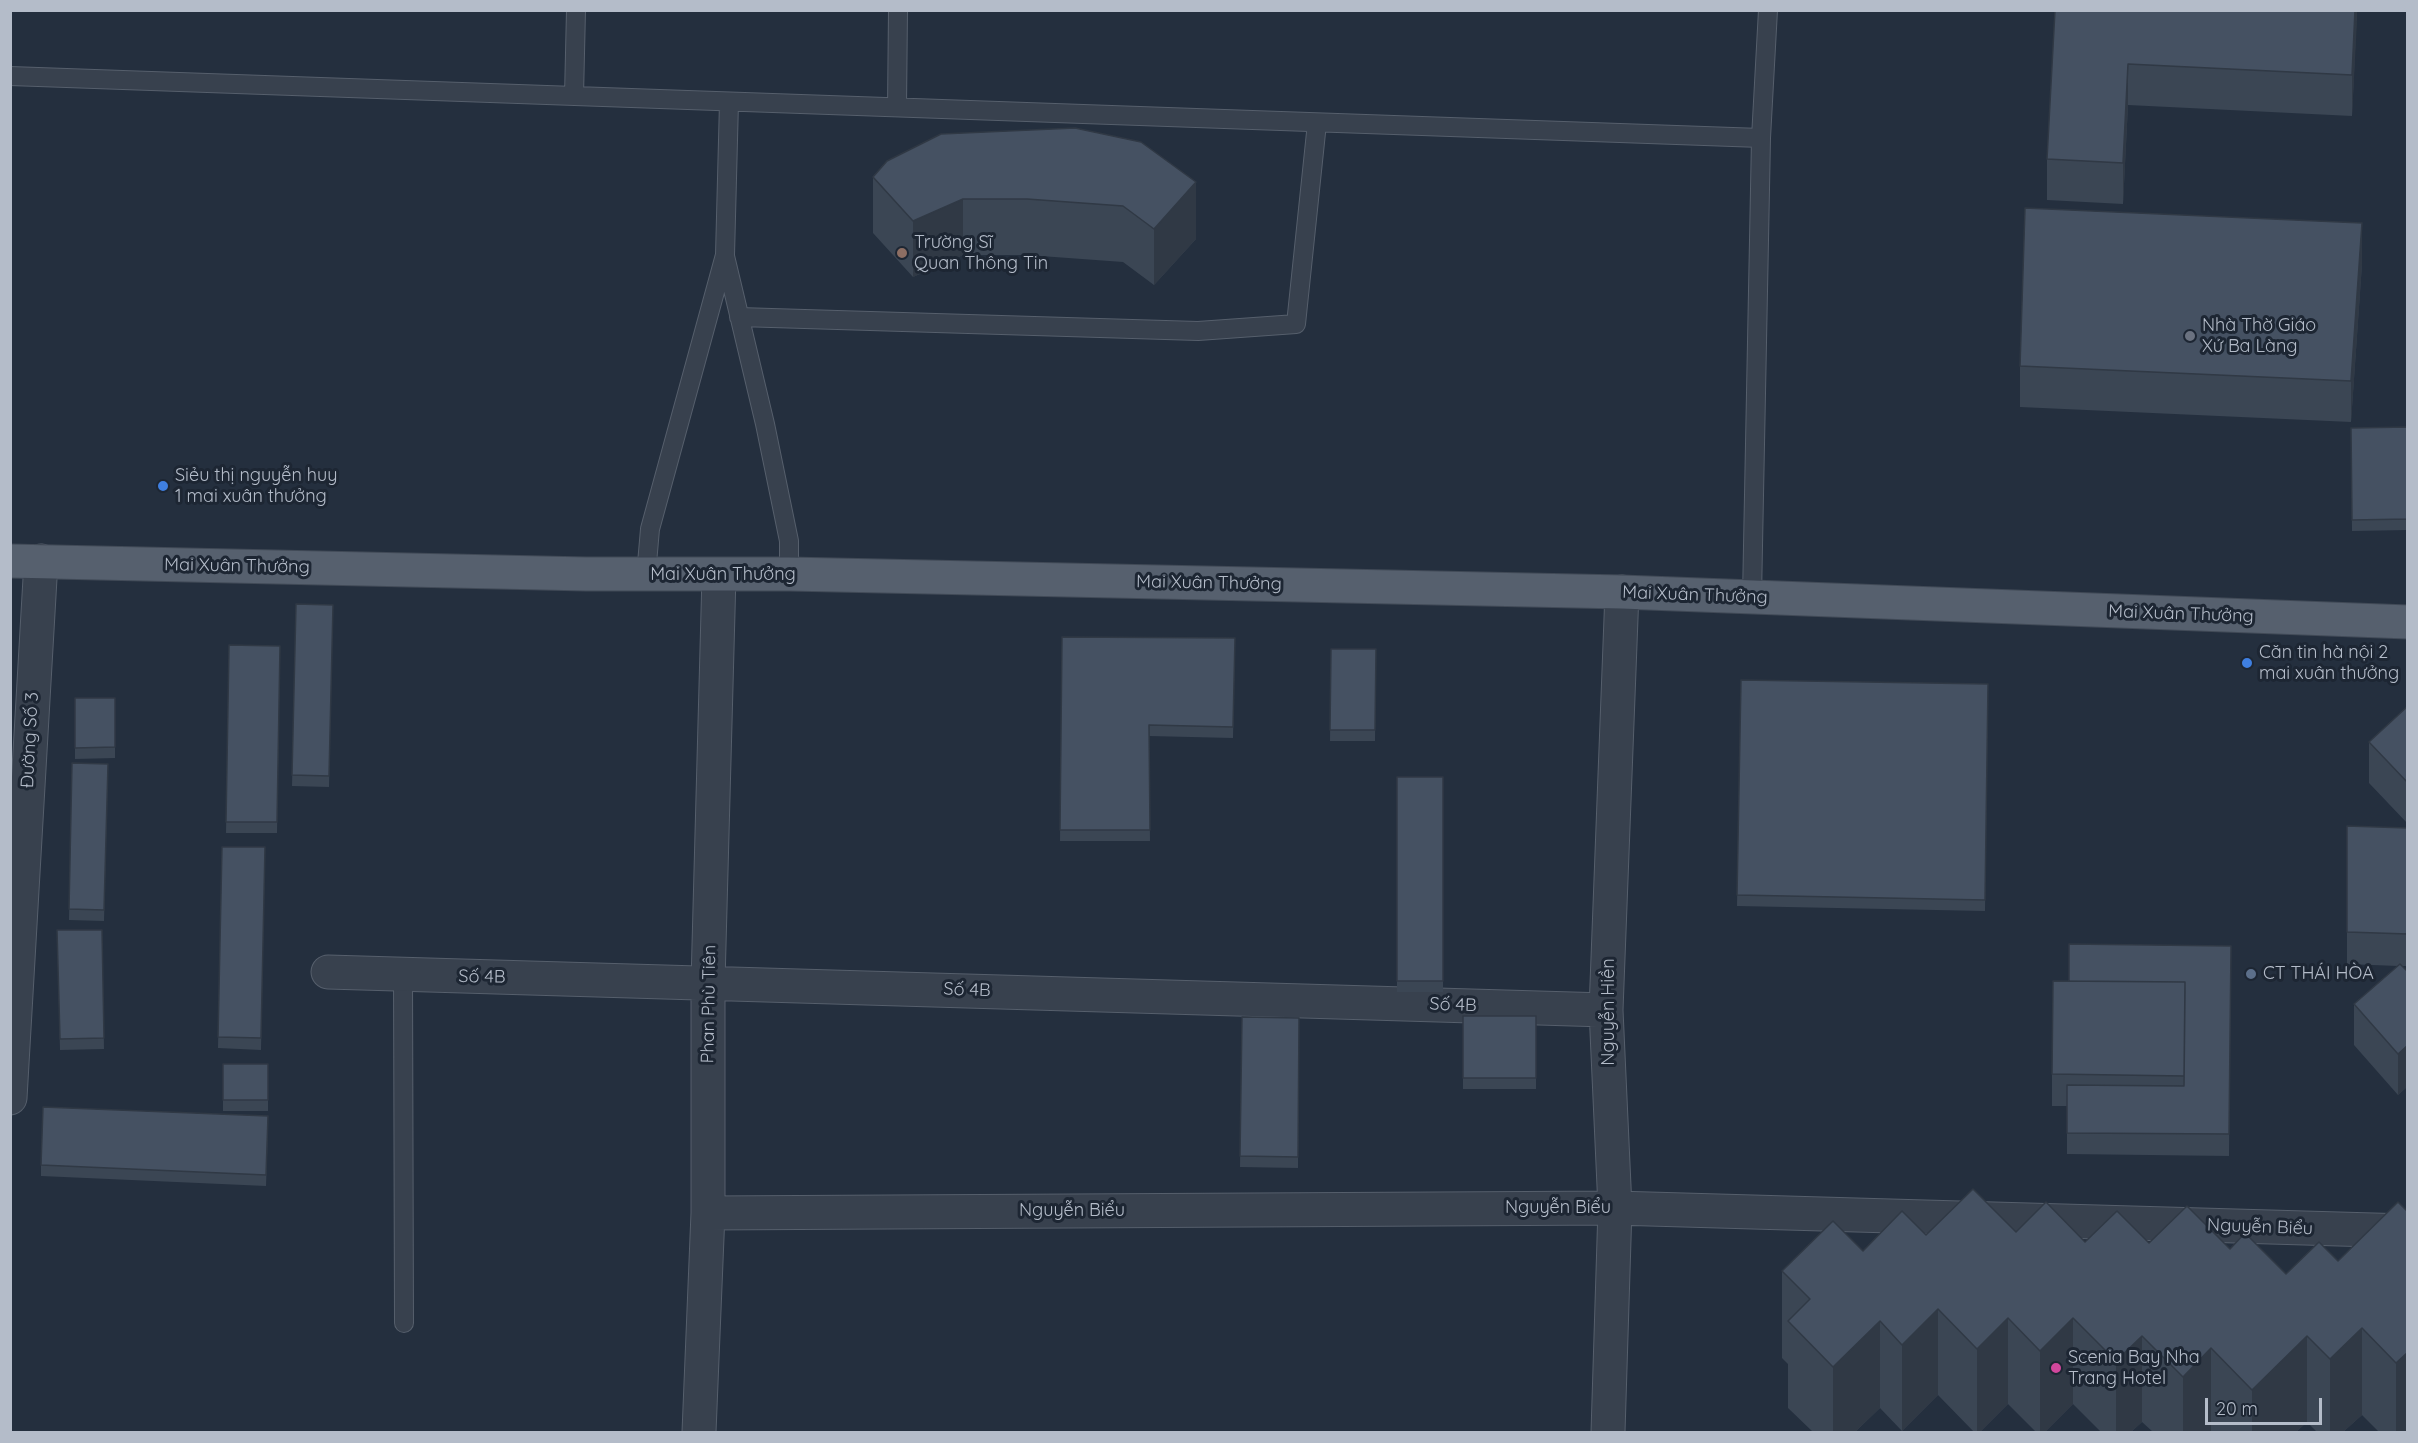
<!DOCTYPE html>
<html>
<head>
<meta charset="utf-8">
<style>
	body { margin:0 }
	#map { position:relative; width:2418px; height:1443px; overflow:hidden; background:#242f3e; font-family:Quicksand,sans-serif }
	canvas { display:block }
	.frame { position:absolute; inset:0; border:12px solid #b4bcc9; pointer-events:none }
	.scale { position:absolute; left:2205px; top:1398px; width:117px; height:27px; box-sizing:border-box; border:3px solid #b4bcc9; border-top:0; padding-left:8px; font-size:18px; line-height:21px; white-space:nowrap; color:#b4bcc9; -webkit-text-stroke:4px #1d2633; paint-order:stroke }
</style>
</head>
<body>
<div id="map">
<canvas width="2418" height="1443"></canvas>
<div class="frame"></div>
<div class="scale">20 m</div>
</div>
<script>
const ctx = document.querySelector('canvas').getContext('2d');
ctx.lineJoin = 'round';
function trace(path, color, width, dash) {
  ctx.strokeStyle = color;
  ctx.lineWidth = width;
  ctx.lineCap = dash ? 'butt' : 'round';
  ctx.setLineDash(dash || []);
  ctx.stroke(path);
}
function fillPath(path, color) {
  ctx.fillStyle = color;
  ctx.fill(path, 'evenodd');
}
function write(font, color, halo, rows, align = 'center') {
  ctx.font = font + ' Quicksand,sans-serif';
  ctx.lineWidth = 6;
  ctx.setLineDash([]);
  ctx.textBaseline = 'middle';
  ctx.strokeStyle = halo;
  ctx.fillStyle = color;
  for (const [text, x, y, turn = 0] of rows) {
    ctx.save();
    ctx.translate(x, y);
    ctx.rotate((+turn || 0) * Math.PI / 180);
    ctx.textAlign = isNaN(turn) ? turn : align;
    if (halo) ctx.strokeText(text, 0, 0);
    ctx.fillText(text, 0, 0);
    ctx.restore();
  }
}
const lane = new Path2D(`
	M10,76L1761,138
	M574,96L576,10
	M897,107L898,10
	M725,256L765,424L789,541V574
	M739,317L1198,331L1296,324L1317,123
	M646,575L650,529L725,255L729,102
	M1752,597L1761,138L1768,10
	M403,976L404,1323`);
const street = new Path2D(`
	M328,972L1606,1010
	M10,1098L41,561
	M708,1213L1615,1208L2408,1231
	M699,1432L708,1213V982L719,575
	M1608,1432L1615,1208L1606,1010L1622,592`);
const primary = new Path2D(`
	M10,561L586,574H789L1622,592L2408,622`);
const wall = new Path2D(`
	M2055,10H2357L2352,116L2128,105L2123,204L2047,200V159Z
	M873,177L1196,182V239L1154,285L1123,262L1027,255H963L913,277L873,233Z
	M2362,264L2351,422L2020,407V366Z
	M2408,427V530L2352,531L2351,428Z
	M296,604L333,605L329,787L292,786Z
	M1062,637L1235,638L1233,738L1149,736L1150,841H1060Z
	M229,645L280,646L277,833H226Z
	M1331,649H1376L1375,741H1330Z
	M1741,680L1988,684L1985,911L1737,906Z
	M75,698H115V758L75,759Z
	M2408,706V824L2369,783V742Z
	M72,763L108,764L104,921L69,920Z
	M1397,777H1443V992H1397Z
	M2347,826L2408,828V966H2402L2408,972V1086L2398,1095L2354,1045V1004L2398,966L2347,964Z
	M222,847H265L261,1050L218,1048Z
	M57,930H102L104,1049L60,1050Z
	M2231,946L2229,1156L2067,1154V1106H2052V1074L2069,981Z
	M1463,1016H1536V1089H1463Z
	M1242,1017L1299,1018L1298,1168L1240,1167Z
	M223,1064H268V1111H223Z
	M268,1127L266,1186L41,1176V1165Z
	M2398,1202L2408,1432H2379L2362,1415L2343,1432H2317L2307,1422L2296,1432H2153L2142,1422L2131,1432H2101L2073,1404L2045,1432H2036L2008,1404L1980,1432H1974L1938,1395L1902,1431L1880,1408L1855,1432H1813L1788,1408V1364L1782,1358V1271L1863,1251L1926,1235L2016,1232L2085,1242L2149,1243L2230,1249L2286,1274L2338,1261Z`);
const shadedWall = new Path2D(`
	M2355,10H2357V21L2352,116V75Z
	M2128,64V105L2123,204V163Z
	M1196,182V239L1154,285V229Z
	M963,199V255L913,277V221Z
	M2362,223V264L2351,422V381Z
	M2408,1045V1086L2398,1095V1054Z
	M1938,1309V1395L1902,1431V1345Z
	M2008,1318V1404L1980,1432H1977V1349Z
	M2073,1318V1404L2045,1432H2040V1351Z
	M1880,1321V1408L1855,1432H1833V1367Z
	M2362,1328V1415L2343,1432H2330V1359Z
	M2142,1336V1422L2131,1432H2116V1361Z
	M2307,1336V1422L2296,1432H2252V1390Z
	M2211,1348V1432H2183V1377Z
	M2408,1352V1432H2396V1363Z`);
const building = new Path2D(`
	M2055,10H2355L2352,75L2128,64L2123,163L2047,159Z
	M1075,128L1141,142L1196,182L1154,229L1123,206L1027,199H963L913,221L873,177L887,161L941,134Z
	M2025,208L2362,223L2351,381L2020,366Z
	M2408,427V519L2352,520L2351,428Z
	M296,604L333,605L329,776L292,775Z
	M1062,637L1235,638L1233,727L1149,725L1150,830H1060Z
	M229,645L280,646L277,822H226Z
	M1331,649H1376L1375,730H1330Z
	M1741,680L1988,684L1985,900L1737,895Z
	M75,698H115V747L75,748Z
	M2408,706V783L2369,742Z
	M72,763L108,764L104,910L69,909Z
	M1397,777H1443V981H1397Z
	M2347,826L2408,828V934L2347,932Z
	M222,847H265L261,1038L218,1037Z
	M57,930H102L104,1038L60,1039Z
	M2069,944L2231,946L2229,1134L2067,1133V1085L2184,1086L2185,992V982L2069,981Z
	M2400,964L2408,972V1045L2398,1054L2354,1004Z
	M2053,981L2185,982L2184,1076L2052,1074Z
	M1463,1016H1536V1078H1463Z
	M1242,1017L1299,1018L1298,1157L1240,1156Z
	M223,1064H268V1100H223Z
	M43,1107L268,1116L266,1175L41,1165Z
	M1973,1189L2016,1232L2046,1202L2085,1242L2117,1211L2149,1243L2187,1206L2230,1249L2245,1233L2286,1274L2319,1242L2338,1261L2398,1202L2408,1212V1352L2396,1363L2362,1328L2330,1359L2307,1336L2252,1390L2211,1348L2183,1377L2142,1336L2116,1361L2073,1318L2040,1351L2008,1318L1977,1349L1938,1309L1902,1345L1880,1321L1833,1367L1788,1321L1810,1299L1782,1271L1833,1221L1863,1251L1902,1211L1926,1235Z`);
const markers = [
	[902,253,6,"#8d6e63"],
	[2190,336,6,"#6b7280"],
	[163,486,6,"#3f7fe0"],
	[2247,663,6,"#3f7fe0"],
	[2251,974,6,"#5c6f8a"],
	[2056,1368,6,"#d1479c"]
];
const poiNames = [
	["Trường Sĩ",914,243],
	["Quan Thông Tin",914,264],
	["Nhà Thờ Giáo",2202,326],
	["Xứ Ba Làng",2202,347],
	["Siẻu thị nguyễn huy",175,476],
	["1 mai xuân thưởng",175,497],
	["Căn tin hà nội 2",2259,653],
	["mai xuân thưởng",2259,674],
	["CT THÁI HÒA",2263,974],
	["Scenia Bay Nha",2068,1358],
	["Trang Hotel",2068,1379]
];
const streetNames = [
	["Mai Xuân Thưởng",237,566,1],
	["Mai Xuân Thưởng",723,575],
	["Mai Xuân Thưởng",1209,583,1],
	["Mai Xuân Thưởng",1695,595,2],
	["Mai Xuân Thưởng",2181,614,2],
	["Đường Số 3",30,740,-87],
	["Số 4B",482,977,1],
	["Số 4B",967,990,2],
	["Phan Phù Tiên",709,1004,-89],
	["Số 4B",1453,1005,2],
	["Nguyễn Hiền",1609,1012,-90],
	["Nguyễn Biểu",1558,1208],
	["Nguyễn Biểu",1072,1211],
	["Nguyễn Biểu",2260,1227,2]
];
trace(lane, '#565f6c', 20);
trace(street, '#565f6c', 35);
trace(primary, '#414a57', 35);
trace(lane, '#38414e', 18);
trace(street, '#38414e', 33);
trace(primary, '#56606e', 33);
fillPath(wall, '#3b4654');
fillPath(shadedWall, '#303945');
fillPath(building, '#455162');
trace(building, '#303945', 1.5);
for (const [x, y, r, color] of markers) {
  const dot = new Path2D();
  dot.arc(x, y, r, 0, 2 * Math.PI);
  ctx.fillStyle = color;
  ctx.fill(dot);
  trace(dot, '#1d2633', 2);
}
write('18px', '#b4bcc9', '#1d2633', poiNames, 'left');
write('18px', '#b4bcc9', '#1d2633', streetNames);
</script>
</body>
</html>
